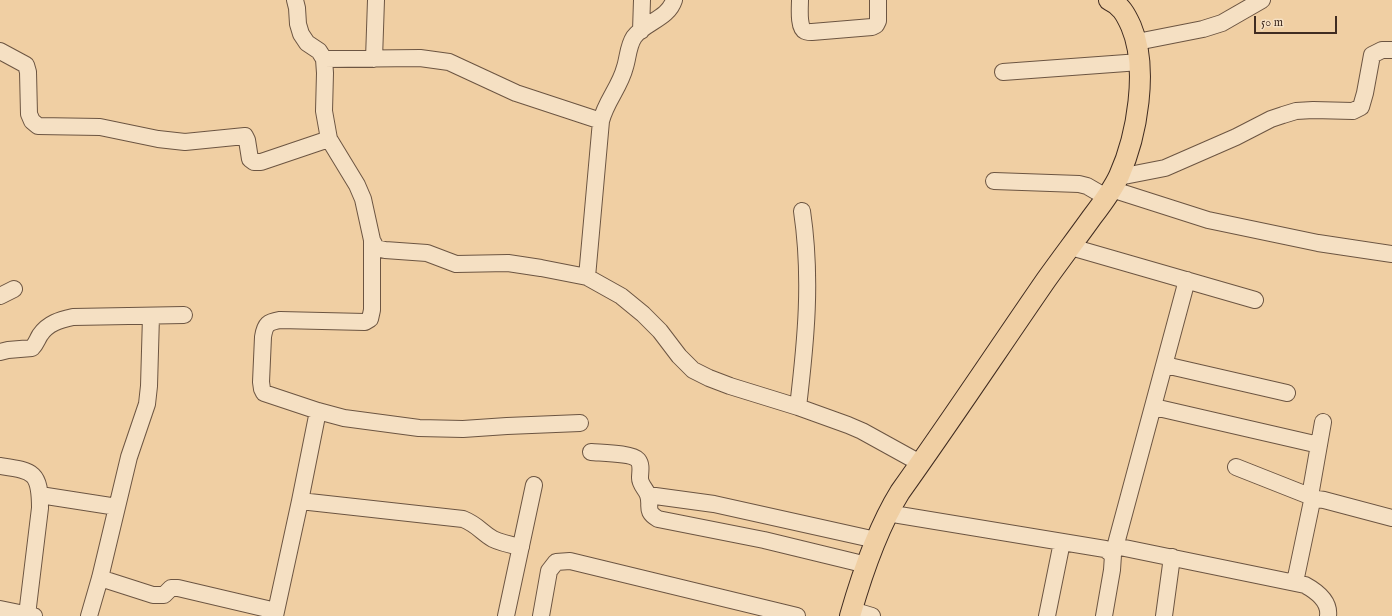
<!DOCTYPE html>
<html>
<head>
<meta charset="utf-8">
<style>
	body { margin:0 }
	#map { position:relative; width:1392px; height:616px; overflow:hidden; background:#f0cfa3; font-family:"IM FELL English",serif }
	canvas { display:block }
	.scale { position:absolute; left:1254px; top:16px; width:83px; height:18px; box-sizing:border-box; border:2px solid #402c21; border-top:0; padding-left:5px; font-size:12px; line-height:14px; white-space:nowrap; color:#402c21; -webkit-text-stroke:3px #f5e0c3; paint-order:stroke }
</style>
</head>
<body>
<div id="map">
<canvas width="1392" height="616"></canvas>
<div class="scale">50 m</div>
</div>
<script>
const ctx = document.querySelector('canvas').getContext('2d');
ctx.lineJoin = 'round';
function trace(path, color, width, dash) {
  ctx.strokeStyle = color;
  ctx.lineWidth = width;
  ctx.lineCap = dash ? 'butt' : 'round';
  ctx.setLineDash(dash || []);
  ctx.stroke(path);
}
const minor = new Path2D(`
	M295,0L297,8L298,24L301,34L307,43L319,51L324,59L325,73L324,111L329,139L357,185L363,199L372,240L376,248L385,250L427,253L456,264L508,263L541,268L587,277L621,296L643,314L660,331L679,356L693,370L709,378L730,386L798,407L848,425L862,431L920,463
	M800,0C800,7 798,28 805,31C806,32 811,32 812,32L872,27L876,25L878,21V0
	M641,31L642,0
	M1137,42L1203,29L1222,23L1262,0
	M0,51L26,65L28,72L29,114L32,121L38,126L100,127L158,139L185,142L245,136L247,140L250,159L254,162H261L329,139
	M324,59L420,58L449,62L516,93L601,121
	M374,59L376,0
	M1003,72L1140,62
	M1119,177L1165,168L1236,137L1271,119L1283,115L1296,111L1313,110L1353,111L1361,107L1365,93L1372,55L1382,50H1392
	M994,181L1079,184L1087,186L1106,197
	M1111,189L1208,220L1318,243L1392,254
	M372,240V310L370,319L365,322L280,320C268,322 265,324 263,337L261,382L262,389L264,393L318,411L344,418L419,428L463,429L507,426L580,423
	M1071,247L1255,300
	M587,277L601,121C606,101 620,87 625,67C628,58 628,46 634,37C645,22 668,19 674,0
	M0,296L14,289
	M0,352L8,350L32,348C36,344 37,340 40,335C48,323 60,320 73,317L184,315
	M1165,365L1287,393
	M798,407C806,340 812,278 802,211
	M1154,407L1319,445
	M591,452C601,453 632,453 638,460C642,465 640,472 640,478C640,485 646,489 648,495C652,506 644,511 658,519L764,540L867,565
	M0,466C33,471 40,471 40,508L27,615
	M1236,467L1317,499
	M40,495L117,507
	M648,495L714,504L876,540
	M1310,496L1323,422
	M300,501L463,519C478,525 481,532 493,539C501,543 511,545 521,547
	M887,513L1105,549L1113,555L1112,570L1104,616
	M1115,546L1305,585C1316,591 1330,601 1328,616
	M1113,555L1187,280
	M100,578L153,595H164L171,588H178L276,611
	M1295,582L1312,501L1317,499L1324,500L1392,518
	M0,609L34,616
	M852,610L872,616
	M89,616L100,578L129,457L147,404L149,386L151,316
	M275,616L300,501L318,411
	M506,616L534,485
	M541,616L549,571L556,562L570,561L797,616
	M1047,616L1062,542
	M1164,616L1172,557`);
const major = new Path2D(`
	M850,616C862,574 877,529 900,492C950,422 997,351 1046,280C1061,259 1077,238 1092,217C1102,204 1112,191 1119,176C1137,136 1149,68 1131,26C1126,15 1121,5 1109,0`);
trace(minor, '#6c5542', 18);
trace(major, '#402c21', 22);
trace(minor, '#f5e0c3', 16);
trace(major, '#f0cfa3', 20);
</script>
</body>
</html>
